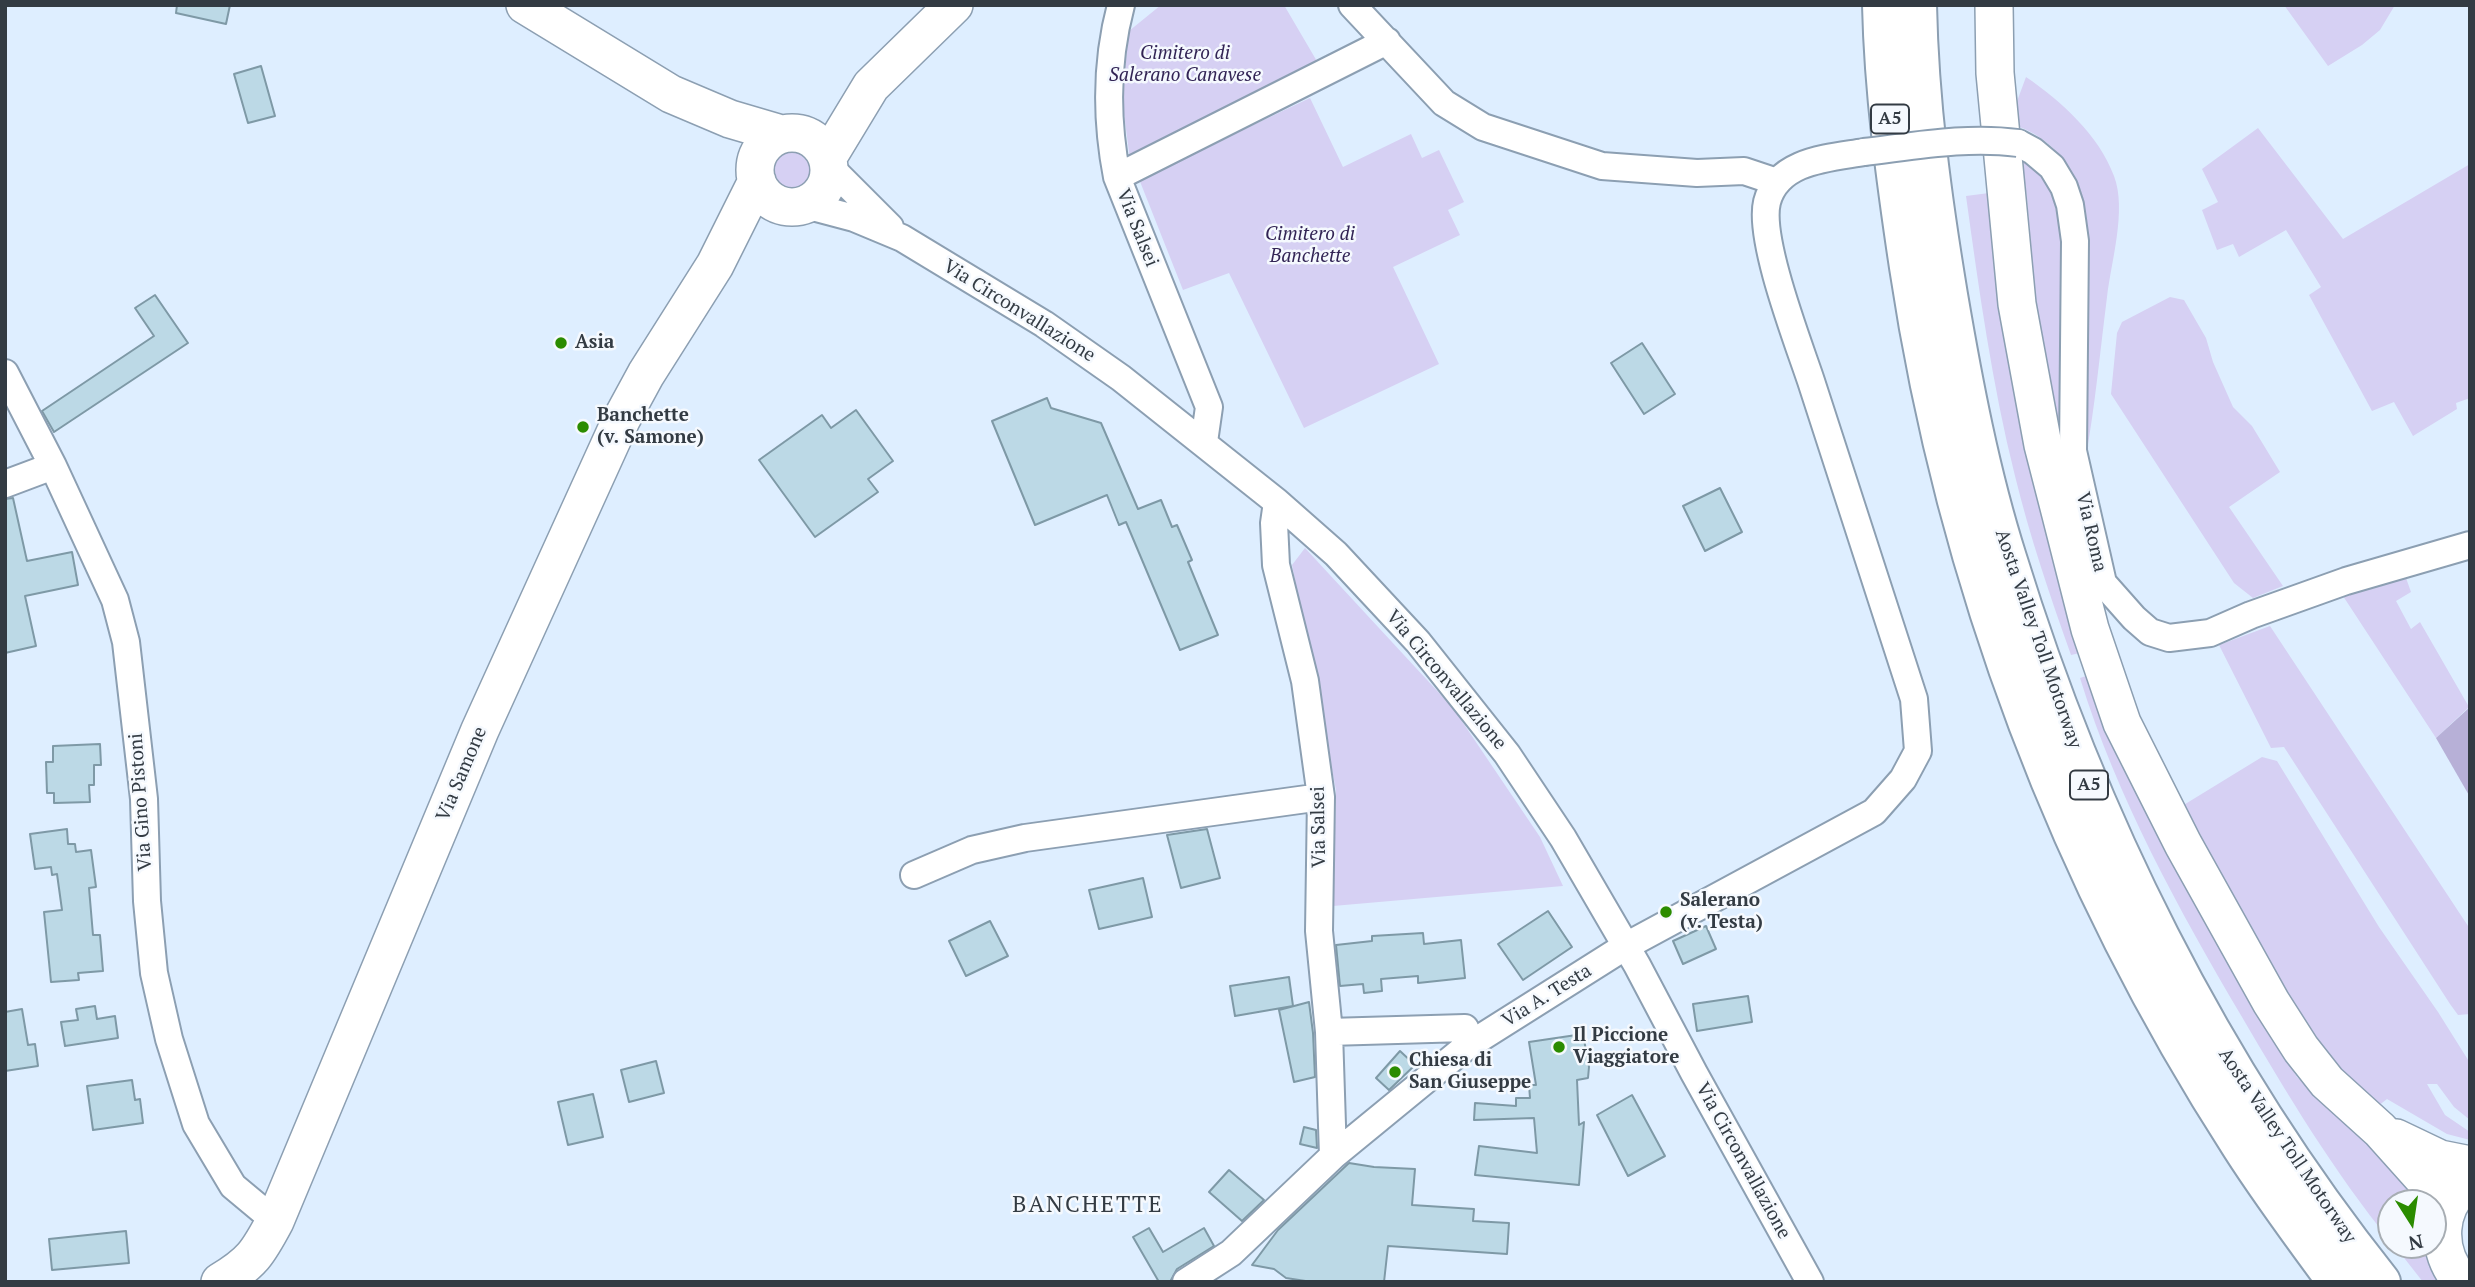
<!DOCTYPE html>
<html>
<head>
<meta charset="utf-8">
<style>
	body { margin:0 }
	#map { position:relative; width:2475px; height:1287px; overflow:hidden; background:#deeeff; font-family:"PT Serif",serif }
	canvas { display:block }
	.frame { position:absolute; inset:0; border:7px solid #333b43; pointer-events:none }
	.north { position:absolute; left:2377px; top:1189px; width:70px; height:70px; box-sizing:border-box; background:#f5f9fe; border:2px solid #a7adb3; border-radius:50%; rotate:168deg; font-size:19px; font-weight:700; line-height:28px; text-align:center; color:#333b43 }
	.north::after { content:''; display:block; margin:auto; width:24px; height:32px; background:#2b8c00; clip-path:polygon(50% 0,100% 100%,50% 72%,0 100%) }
</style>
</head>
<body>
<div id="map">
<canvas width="2475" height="1287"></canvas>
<div class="frame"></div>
<div class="north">N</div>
</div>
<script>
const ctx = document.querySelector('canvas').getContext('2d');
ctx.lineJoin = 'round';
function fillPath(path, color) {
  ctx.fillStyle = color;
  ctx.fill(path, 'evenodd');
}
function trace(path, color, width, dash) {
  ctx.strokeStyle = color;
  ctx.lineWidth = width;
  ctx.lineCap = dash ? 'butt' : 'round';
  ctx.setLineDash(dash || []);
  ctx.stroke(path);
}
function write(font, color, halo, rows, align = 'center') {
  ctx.font = font + ' "PT Serif",serif';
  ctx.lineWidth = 5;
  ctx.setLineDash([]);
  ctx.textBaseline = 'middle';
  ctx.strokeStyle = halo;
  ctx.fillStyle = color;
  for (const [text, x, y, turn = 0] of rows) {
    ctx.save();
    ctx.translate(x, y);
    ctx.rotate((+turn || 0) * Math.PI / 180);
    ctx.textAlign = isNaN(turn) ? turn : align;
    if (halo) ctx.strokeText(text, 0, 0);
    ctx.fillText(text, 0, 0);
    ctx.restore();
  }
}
const green = new Path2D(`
	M1161,5H1284L1318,63L1130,160L1122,98L1129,31Z
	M2284,5H2395L2380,30L2362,45L2328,66Z
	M2026,77C2061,101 2099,135 2114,176C2127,210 2111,262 2107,297C2100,352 2095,407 2085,462C2084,425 2082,387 2083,350C2087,270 2109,154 2009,123Z
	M1310,98L1343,167L1411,134L1422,158L1439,150L1464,202L1448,210L1460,235L1393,267L1439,364L1304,428L1229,273L1183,290L1139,179Z
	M2258,128L2343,239L2470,164V398L2456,403L2457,409L2413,436L2394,402L2372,411L2309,295L2321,287L2286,230L2239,257L2233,244L2217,250L2202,210L2218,202L2202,169Z
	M772 169a20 20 0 1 1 40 0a20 20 0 1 1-40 0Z
	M2021,156C2048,179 2056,188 2062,223L2061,451L2040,366L2027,198Z
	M1989,193L2080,653L2071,655C2050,596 2030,537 2015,476C1992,384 1979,290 1966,196Z
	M2170,297L2184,300L2206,338L2213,362L2233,407L2252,426L2280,472L2229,507L2283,586L2253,598L2234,583L2111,394L2117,333L2122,322Z
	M1305,548L1453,708L1540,837L1563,886L1333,906L1336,790L1292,565Z
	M2406,578L2411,592L2396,601L2411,629L2420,622L2469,707L2436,738L2343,596Z
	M2270,626L2470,929V1014L2458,1015L2450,1004L2284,747L2271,748L2219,645Z
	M2086,676L2118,759L2159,837L2237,981L2297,1077L2347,1126L2398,1172L2421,1203H2391V1242C2334,1172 2287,1094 2242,1017C2179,910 2117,798 2080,678Z
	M2262,757L2277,761L2379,927L2438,1012L2470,1063V1120L2454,1107L2437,1084H2427L2445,1115L2470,1132V1140L2447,1134L2387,1099L2373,1110L2311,1039L2182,806Z
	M2394,1245H2432L2446,1282H2423Z`);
const forest = new Path2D(`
	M2470,707V797L2436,738Z`);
const building = new Path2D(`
	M177,5H230L226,24L176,13Z
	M261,66L275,116L248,123L234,74Z
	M155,295L188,343L54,432L42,411L154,336L135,308Z
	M1642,343L1675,394L1644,414L1611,363Z
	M1047,398L1051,408L1101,423L1138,509L1161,500L1172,527L1177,525L1192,560L1188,562L1218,635L1180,650L1126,522L1119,525L1107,495L1035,525L992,421Z
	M856,410L893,461L868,479L878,492L815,537L759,460L822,415L831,428Z
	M1720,488L1742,532L1705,551L1683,506Z
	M13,498L27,561L72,552L78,585L25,596L36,646L5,653V499Z
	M100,744L101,765H94V785H89L90,802L54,803V793H47L46,762H53V746Z
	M67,829L68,844H75L76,852L91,850L96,887L89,888L93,935H100L103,971L78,973L79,980L51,982L44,912L62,910L57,874L52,875L51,867L35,869L30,834Z
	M1207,829L1220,878L1181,888L1167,835Z
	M1143,878L1152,917L1099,929L1089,890Z
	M1548,911L1572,947L1523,980L1498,944Z
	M990,921L1008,956L966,976L949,941Z
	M1706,926L1716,949L1683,964L1673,941Z
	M1423,933L1424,944L1461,940L1465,978L1418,983V976L1381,979L1382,991L1364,993L1363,984L1340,986L1336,945L1372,941V936Z
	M1289,977L1293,1006L1235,1016L1230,986Z
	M1748,996L1752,1022L1697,1031L1693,1004Z
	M1309,1002L1313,1033L1315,1077L1294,1082L1279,1010Z
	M95,1006L97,1019L115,1016L118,1038L65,1046L61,1022L78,1020L76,1009Z
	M22,1009L28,1045L35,1044L38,1066L5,1071V1012Z
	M1583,1034L1589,1067L1588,1078L1577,1080L1579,1125L1584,1122L1579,1185L1475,1175L1479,1146L1537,1153L1534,1118L1474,1120L1475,1103L1516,1106V1098H1530L1529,1085H1536L1529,1042Z
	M1400,1051L1415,1065L1389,1090L1376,1078Z
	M656,1061L664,1093L629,1102L621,1070Z
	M132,1080L135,1100L140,1099L143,1123L93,1130L87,1086Z
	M593,1094L603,1137L568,1145L558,1102Z
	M1632,1095L1665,1156L1628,1176L1597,1115Z
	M1304,1127L1316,1130L1317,1148L1300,1144Z
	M1349,1163L1374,1167L1415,1169L1412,1205L1474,1209L1473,1221L1509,1223L1507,1254L1388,1246L1384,1282H1312L1286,1278L1274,1269L1252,1265L1278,1230Z
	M1229,1170L1264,1200L1242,1221L1209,1192Z
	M1149,1228L1163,1252L1204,1228L1214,1246L1177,1269L1170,1282H1159L1133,1237Z
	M126,1231L129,1263L52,1270L49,1239Z`);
const street = new Path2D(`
	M1121,5C1106,61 1106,120 1117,177L1209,407L1204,442
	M1352,5L1444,103L1483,127L1602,166L1697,173L1744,171L1777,182
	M2018,143L2033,151L2052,167L2064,187L2070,205L2075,241L2073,451L2103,583L2134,618L2150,632L2169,638L2210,633L2251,615L2346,581L2470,545
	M830,167L890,227
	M1117,177L1387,41
	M805,205L854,218L902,238L1044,324L1121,378L1277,502L1336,554L1418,642L1507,754L1563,838L1637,965L1694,1073L1810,1282
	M5,373L53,466L115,600L126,642L144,799L147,901L154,973L169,1039L196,1124L233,1186L275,1221
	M5,484L53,466
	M1277,502L1274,523L1276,565L1305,681L1321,797L1319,931L1329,1032L1333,1156
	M914,875L972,850L1025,838L1321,797
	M1329,1032L1465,1028L1466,1047
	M1186,1282L1231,1253L1333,1156L1466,1047L1626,946L1874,812L1903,779L1918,751L1914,699C1880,593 1845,487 1811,381C1798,342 1758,239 1767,202C1778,160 1829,158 1864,152`);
const secondary = new Path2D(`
	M525,5L671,94L730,119L781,134
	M1994,5L1995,73L2017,304L2043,445L2061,515L2090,629L2122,723L2183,844L2271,1002L2301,1049L2327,1082L2380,1130L2448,1206
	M755 170a37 37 0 1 1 74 0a37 37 0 1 1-74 0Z
	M828,157L871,86L954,5
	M2396,1138L2440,1159L2470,1165
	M220,1282C252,1263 258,1253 275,1221L480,730L621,420L646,374L715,265L757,181
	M2462,1282C2434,1251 2436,1206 2470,1180`);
const highway = new Path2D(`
	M1882,5C1884,93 1896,180 1909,267C1956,580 2069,880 2241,1146C2271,1193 2304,1237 2337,1282
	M1917,5C1919,103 1932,199 1948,295C1963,383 1980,473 2007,558C2087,818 2211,1069 2381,1282`);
const streetBridge = new Path2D(`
	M1864,152C1915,146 1967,136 2018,143`);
const markers = [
	[561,343,7,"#2b8c00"],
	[583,427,7,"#2b8c00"],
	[1666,912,7,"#2b8c00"],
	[1559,1047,7,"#2b8c00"],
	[1395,1072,7,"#2b8c00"]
];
const shields = [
	[1890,119,38],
	[2089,785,38]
];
const shieldNames = [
	["A5",1890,119],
	["A5",2089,785]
];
const parkNames = [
	["Cimitero di",1185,54],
	["Salerano Canavese",1185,76],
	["Cimitero di",1310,235],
	["Banchette",1310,257]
];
const streetNames = [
	["Via Salsei",1137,228,68],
	["Via Circonvallazione",1019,311,32],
	["Via Roma",2091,532,77],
	["Aosta Valley Toll Motorway",2038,639,71],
	["Via Circonvallazione",1446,680,50],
	["Via Samone",462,774,-67],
	["Via Gino Pistoni",141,802,-94],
	["Via Salsei",1319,827,-91],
	["Via A. Testa",1547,996,-32],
	["Aosta Valley Toll Motorway",2287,1146,56],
	["Via Circonvallazione",1743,1161,61]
];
const poiNames = [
	["Asia",575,343],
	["Banchette",597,416],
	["(v. Samone)",597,438],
	["Salerano",1680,901],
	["(v. Testa)",1680,923],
	["Il Piccione",1573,1036],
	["Viaggiatore",1573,1058],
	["Chiesa di",1409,1061],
	["San Giuseppe",1409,1083]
];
const quarterNames = [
	["BANCHETTE",1088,1205]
];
fillPath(green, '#d6d0f3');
fillPath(forest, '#b7b0d7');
fillPath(building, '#bcd9e6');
trace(building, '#7e99a6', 2);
trace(street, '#8c9fb2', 30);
trace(secondary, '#8c9fb2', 40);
trace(highway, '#8c9fb2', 42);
trace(street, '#fff', 26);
trace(secondary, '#fff', 37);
trace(highway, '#fff', 38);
trace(streetBridge, '#8c9fb2', 30, []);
trace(streetBridge, '#fff', 26);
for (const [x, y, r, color] of markers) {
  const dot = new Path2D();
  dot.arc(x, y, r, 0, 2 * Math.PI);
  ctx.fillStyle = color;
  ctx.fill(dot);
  trace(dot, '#f5f9fe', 2.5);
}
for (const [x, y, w] of shields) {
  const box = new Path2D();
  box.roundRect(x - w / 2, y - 14.5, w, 29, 5);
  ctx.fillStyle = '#f5f9fe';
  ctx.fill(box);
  trace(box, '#333b43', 2);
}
write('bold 18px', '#333b43', null, shieldNames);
write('italic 19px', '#322455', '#f5f9fe', parkNames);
write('19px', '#333b43', '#f5f9fe', streetNames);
write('bold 19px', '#333b43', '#f5f9fe', poiNames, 'left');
ctx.letterSpacing = '2px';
write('23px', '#333b43', '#f5f9fe', quarterNames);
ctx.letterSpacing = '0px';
</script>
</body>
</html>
